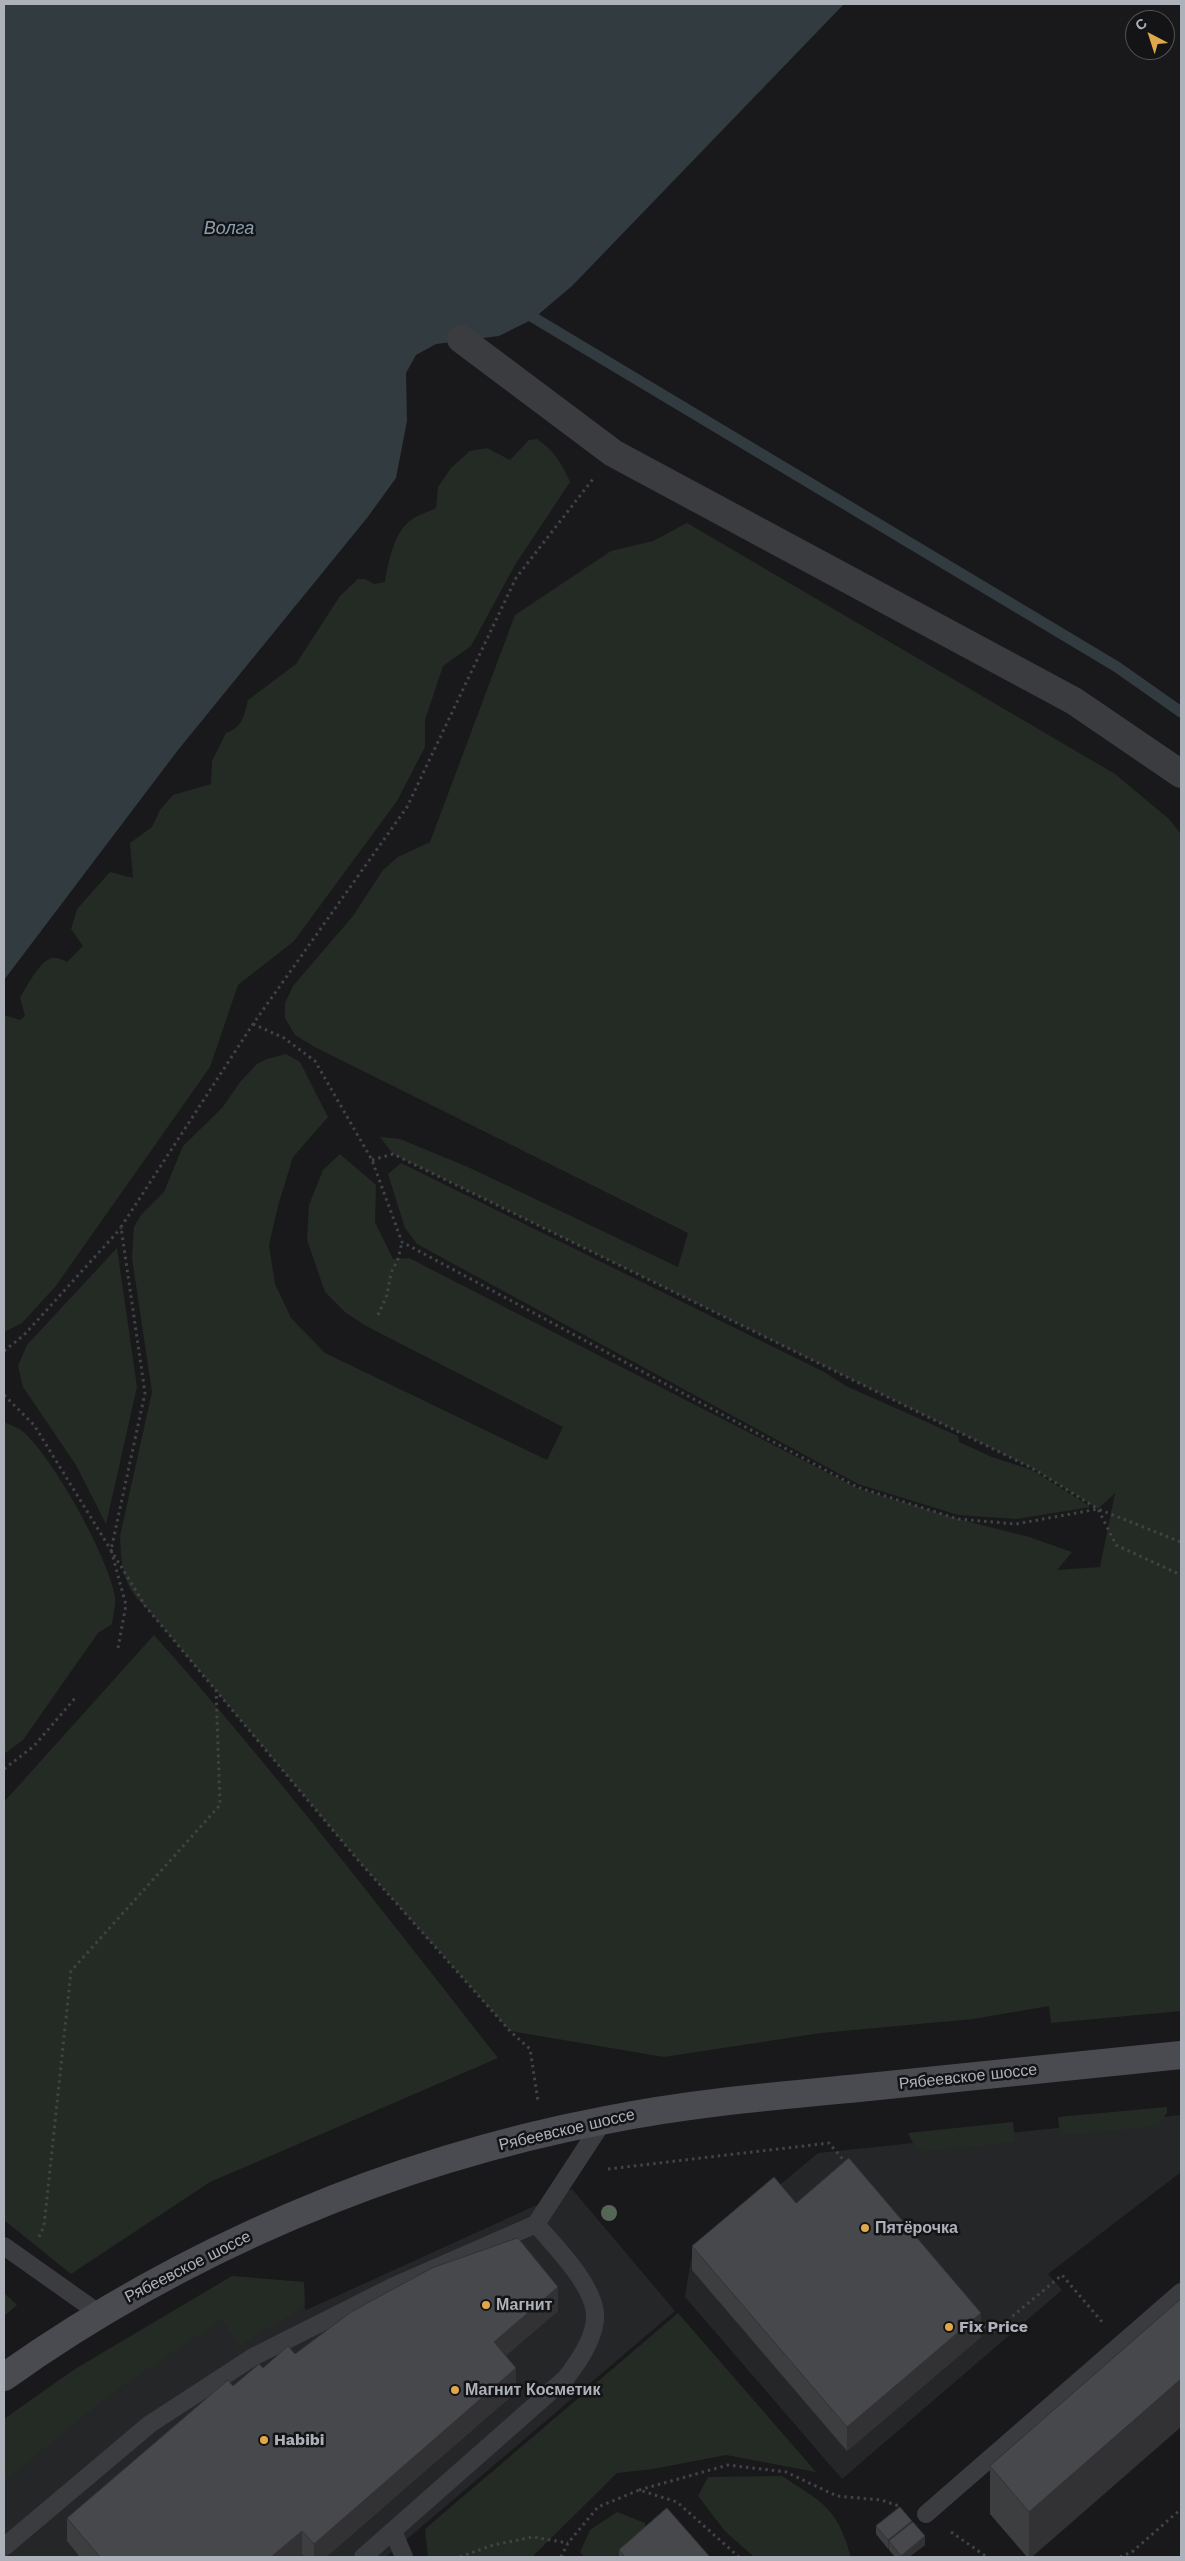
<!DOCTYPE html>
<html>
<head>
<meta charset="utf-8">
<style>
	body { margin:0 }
	#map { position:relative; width:1185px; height:2561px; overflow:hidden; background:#19191b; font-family:"Work Sans",sans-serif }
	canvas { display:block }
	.frame { position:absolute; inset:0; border:5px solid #adb2ba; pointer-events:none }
	.north { position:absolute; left:1125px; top:10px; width:50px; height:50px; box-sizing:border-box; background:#141416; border:1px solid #515358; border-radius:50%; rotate:320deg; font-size:14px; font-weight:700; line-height:20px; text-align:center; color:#adb2ba }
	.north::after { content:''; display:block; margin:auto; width:18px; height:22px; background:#e1a74b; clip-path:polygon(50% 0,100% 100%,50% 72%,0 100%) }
</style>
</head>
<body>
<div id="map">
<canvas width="1185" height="2561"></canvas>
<div class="frame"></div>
<div class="north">С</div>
</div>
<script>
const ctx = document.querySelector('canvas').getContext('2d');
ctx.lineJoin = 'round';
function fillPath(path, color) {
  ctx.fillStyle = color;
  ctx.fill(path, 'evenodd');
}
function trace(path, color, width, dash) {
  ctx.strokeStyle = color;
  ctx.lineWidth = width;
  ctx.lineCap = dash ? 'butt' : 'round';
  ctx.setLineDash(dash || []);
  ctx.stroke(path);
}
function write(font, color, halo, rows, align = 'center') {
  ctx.font = font + ' "Work Sans",sans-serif';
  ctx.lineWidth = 5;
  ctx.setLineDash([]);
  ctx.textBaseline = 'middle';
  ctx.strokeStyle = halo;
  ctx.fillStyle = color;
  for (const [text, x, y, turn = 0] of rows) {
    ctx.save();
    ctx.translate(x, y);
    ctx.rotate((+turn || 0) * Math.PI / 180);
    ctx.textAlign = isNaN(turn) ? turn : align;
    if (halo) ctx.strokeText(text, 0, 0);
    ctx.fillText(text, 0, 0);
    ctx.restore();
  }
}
const built = new Path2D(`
	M1181,2115V2172L1048,2274L1062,2290L842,2479L685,2297L691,2259L818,2153Z
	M572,2189L675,2311L386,2557H4V2471L231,2306L296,2293L306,2310Z`);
const green = new Path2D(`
	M537,439C554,451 562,463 570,482L515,565L471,646L443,666L425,720V747L397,801L294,941L238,985L210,1067L55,1287L22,1323L4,1332V1015L20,1020L25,1016L20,998C26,988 40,960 52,958C57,957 63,960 67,962L83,946L71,929L77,909L110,872L133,878L130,843L152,827L160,810L173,795L211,784L212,761L226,733C243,727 244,716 248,700L296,664L340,596L358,579H365L374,584L385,582C388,563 394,532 411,520C417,515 429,512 436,508L438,487L451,468L470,451L487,448L510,460L529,440Z
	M687,523L1115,774L1169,819L1181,834V2011L1051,2023L1049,2006L973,2019L821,2033L664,2057L510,2031L357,1859L146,1607C123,1587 121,1565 120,1536L152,1392L132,1258L134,1227L141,1215L164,1192L183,1146L222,1108L241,1081L257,1064L267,1059L286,1054L300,1062L328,1117L293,1157L278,1206L269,1245L275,1284L291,1318L325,1353L547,1460L563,1427L368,1327L346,1313L325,1292L307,1240L309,1205L323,1170L340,1154L376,1185L375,1222L393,1259L409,1258L857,1488L958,1519L1029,1537L1072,1552L1057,1570L1100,1567L1115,1493L1098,1509L1032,1468L393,1154L380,1137L400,1139L468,1167L678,1267L688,1233L313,1046L295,1035L285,1018V1003L293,986L353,916L383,870L398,857L430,842L515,615L611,551L653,541Z
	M401,1163L824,1372L846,1386L958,1436L959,1442L992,1457L1032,1470L1091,1507L1016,1519L958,1515L858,1484L417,1244L405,1228L388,1174Z
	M117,1248L137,1387L106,1524L76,1465L23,1387L18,1366L27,1345Z
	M4,1422C9,1425 17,1427 21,1430C52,1455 109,1558 115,1597C116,1605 113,1616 112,1624L98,1633L23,1740L4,1754Z
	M154,1635C275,1771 386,1915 498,2058L210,2182L71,2274L4,2220V1802Z
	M1167,2107V2113L1158,2126L1060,2136L1058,2117Z
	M1013,2122L1015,2142L924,2152L914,2145L908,2133Z
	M232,2276L304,2282L305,2306L239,2346L222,2319L109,2395L4,2481V2419L75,2369Z
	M4,2293L17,2305L4,2316Z
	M678,2313L816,2472L726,2455L653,2469L617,2473L532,2557H428L425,2529Z
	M782,2476C823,2503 837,2507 851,2557H754L725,2531L698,2496L708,2477Z
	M617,2512L645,2523L647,2557H584L580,2552L590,2530Z`);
const water = new Path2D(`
	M4,4H844L572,286L533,319L499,336L436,344L416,355L406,373L407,421L396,478L367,518L178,750L4,980Z`);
const stream = new Path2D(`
	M521,310L1117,667L1181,712`);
const path = new Path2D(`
	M253,1024L284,1038L315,1061L372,1160L402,1242L857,1487L958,1519L1016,1524L1098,1509L1181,1542
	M372,1160L393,1154L1032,1468L1098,1509L1116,1545L1181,1575
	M378,1315L387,1295L391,1273L398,1259L402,1242
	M4,1351L24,1335L121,1228
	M4,1395L34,1425L146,1607L357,1859L510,2031L530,2049L538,2101
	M118,1648L126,1605L111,1550L145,1393L121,1227L253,1024L407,807L516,578L593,479
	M4,1769L34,1746L76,1697
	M608,2169L829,2143L846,2163
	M39,2237L44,2226L71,1971L220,1805L216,1688
	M979,2321L991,2334L1062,2275L1103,2323
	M639,2490L728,2465L786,2472L837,2496L881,2500L899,2506
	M951,2532L987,2557
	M460,2557L493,2545L533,2537L568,2543
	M561,2557L568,2543L598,2507L639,2490L677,2502L739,2557
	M1120,2557L1132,2552L1181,2509`);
const lane = new Path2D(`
	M4,2246L100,2314
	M926,2514L1181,2292
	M393,2531L404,2557
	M4,2547L150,2424L253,2357L392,2287L536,2224L604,2120
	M363,2557L566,2378C578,2362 593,2341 595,2320C598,2288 555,2247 536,2224`);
const street = new Path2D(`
	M461,339L613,453L1074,701L1181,774`);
const secondary = new Path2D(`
	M4,2377C183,2250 391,2161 606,2120C690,2103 775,2096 859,2088C967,2077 1074,2066 1181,2055`);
const trees = [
	[609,2213]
];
const wall = new Path2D(`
	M692,2246L981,2337L847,2451L692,2270Z
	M1181,2299L1032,2557H1027L990,2514V2466Z
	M558,2311L505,2356L516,2392L326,2557H305L302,2555L299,2557H80L67,2541V2518L233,2386L263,2368L295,2354Z
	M912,2523L925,2545L909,2557H895L889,2550V2548L888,2549L876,2534V2526Z
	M619,2550L710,2557H619Z`);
const shadedWall = new Path2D(`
	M558,2287V2311L494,2366V2342Z
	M981,2313V2337L847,2451V2427Z
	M516,2368V2392L326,2557H314V2544Z
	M1181,2379V2427L1032,2557H1029V2512Z
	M912,2521V2529L889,2541V2548L888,2549V2540Z
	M302,2531V2555L299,2557H271Z
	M925,2536V2545L909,2557H901V2556Z`);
const building = new Path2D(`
	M849,2158L981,2313L847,2427L692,2246L774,2177L796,2203Z
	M518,2238L558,2287L494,2342L516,2368L314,2544L302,2531L271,2557H100L67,2518L228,2380L233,2386L259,2364L263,2368L288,2346L295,2354L351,2312L432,2268Z
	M1181,2299V2379L1029,2512L990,2466Z
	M900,2507L912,2521L888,2540L876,2526Z
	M667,2508L710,2557H625L619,2550Z
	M913,2522L925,2536L901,2556L889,2541Z`);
const markers = [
	[865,2228,5,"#e1a74b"],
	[486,2305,5,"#e1a74b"],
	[949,2327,5,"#e1a74b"],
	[455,2390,5,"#e1a74b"],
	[264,2440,5,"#e1a74b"]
];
const streetNames = [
	["Рябеевское шоссе",968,2077,-6],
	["Рябеевское шоссе",567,2130,-13],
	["Рябеевское шоссе",188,2267,-27]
];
const poiNames = [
	["Пятёрочка",875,2228],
	["Магнит",496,2305],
	["Fix Price",959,2327],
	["Магнит Косметик",465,2390],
	["Habibi",274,2440]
];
const waterNames = [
	["Волга",229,229]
];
fillPath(built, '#252628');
fillPath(green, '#242b24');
fillPath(water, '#323b40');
trace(stream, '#323b40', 11);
trace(path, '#414347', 3, [2.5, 4]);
trace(lane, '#3b3c40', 18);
trace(street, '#3b3c40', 28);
trace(secondary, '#494b50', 28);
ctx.fillStyle = '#556556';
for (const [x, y] of trees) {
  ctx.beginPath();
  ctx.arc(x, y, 8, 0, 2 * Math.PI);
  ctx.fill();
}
fillPath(wall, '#3d3e40');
fillPath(shadedWall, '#323234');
fillPath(building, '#47484b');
trace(building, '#323234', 1);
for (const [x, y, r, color] of markers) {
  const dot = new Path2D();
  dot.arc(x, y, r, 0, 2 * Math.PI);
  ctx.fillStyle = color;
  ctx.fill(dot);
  trace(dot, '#141416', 2);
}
write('16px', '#adb2ba', '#141416', streetNames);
write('bold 16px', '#adb2ba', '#141416', poiNames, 'left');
write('italic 18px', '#88a0b1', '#141416', waterNames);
</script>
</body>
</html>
